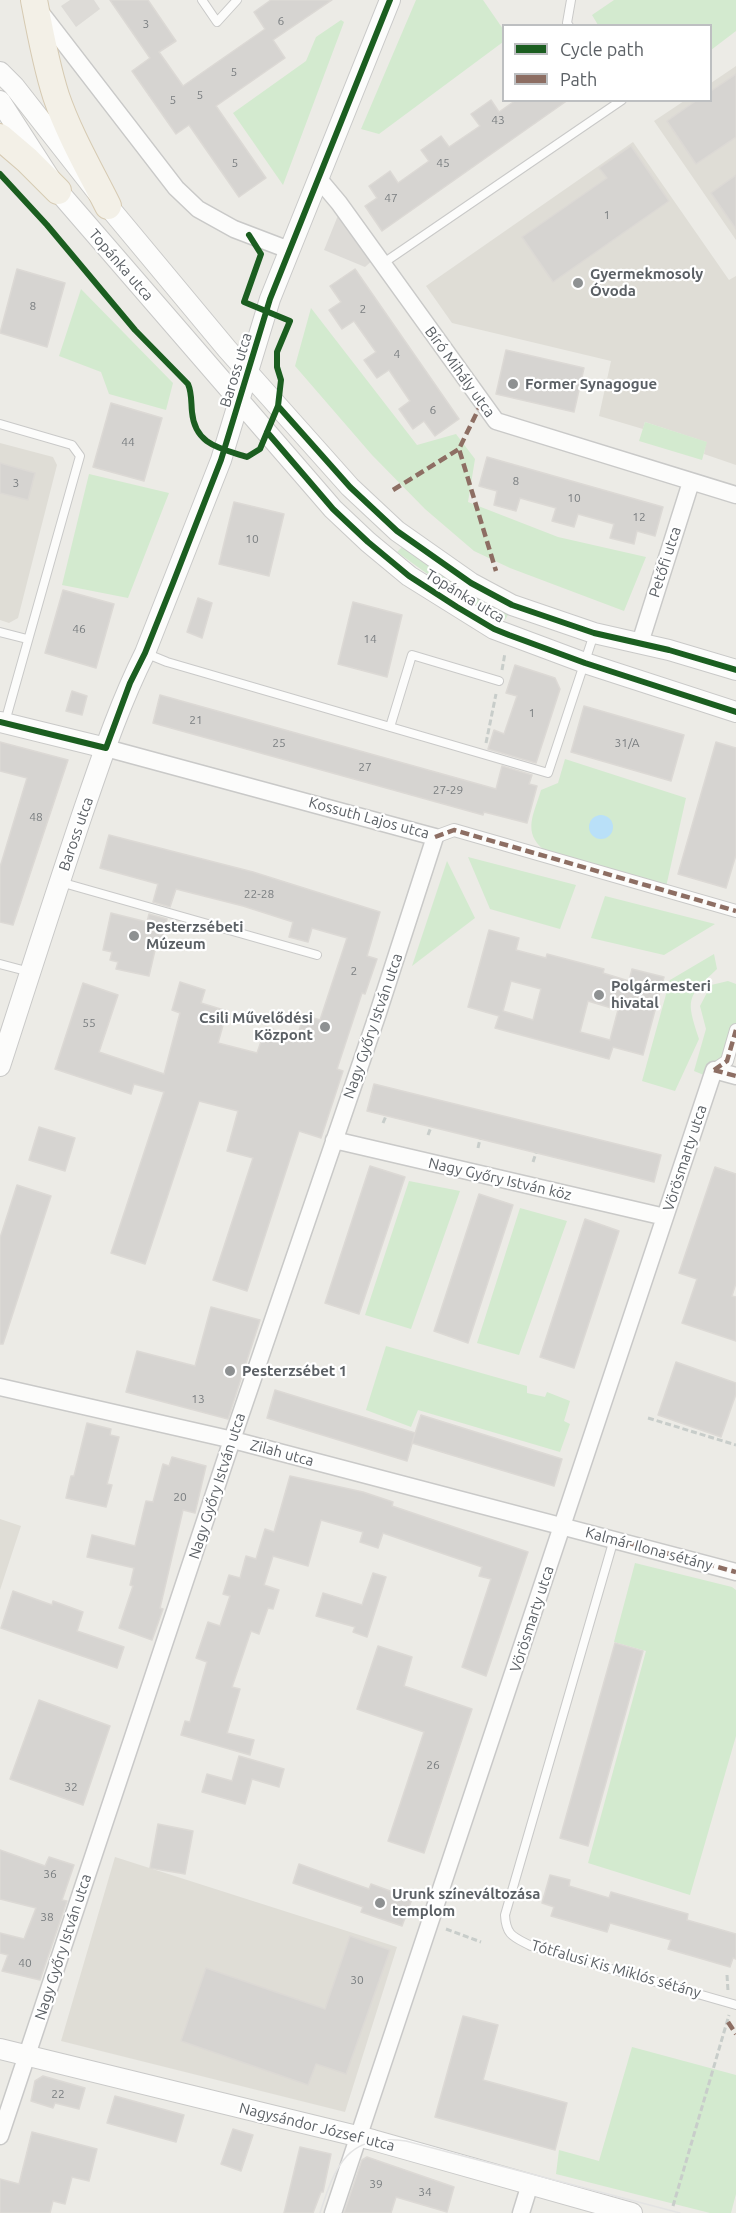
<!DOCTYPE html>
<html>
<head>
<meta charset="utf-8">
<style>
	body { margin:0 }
	#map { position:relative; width:736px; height:2213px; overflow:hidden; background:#ecebe6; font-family:Ubuntu,sans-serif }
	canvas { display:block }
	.legend { position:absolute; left:502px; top:24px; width:210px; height:78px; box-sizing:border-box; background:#fff; border:2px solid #bdbfc1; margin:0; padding:8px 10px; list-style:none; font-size:18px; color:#5b6065 }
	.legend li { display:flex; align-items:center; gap:12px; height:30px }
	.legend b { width:30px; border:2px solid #bdbfc1 }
</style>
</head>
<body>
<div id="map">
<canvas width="736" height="2213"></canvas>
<ul class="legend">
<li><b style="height:8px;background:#1b5e20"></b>Cycle path</li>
<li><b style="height:8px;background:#8d6e63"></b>Path</li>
</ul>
</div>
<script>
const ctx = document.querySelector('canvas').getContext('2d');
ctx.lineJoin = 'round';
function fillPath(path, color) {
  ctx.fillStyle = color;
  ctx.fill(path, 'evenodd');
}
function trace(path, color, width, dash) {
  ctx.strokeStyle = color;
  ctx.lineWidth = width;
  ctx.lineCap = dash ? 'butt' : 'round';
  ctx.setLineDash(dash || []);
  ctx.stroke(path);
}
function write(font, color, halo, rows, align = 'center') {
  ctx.font = font + ' Ubuntu,sans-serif';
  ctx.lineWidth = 4.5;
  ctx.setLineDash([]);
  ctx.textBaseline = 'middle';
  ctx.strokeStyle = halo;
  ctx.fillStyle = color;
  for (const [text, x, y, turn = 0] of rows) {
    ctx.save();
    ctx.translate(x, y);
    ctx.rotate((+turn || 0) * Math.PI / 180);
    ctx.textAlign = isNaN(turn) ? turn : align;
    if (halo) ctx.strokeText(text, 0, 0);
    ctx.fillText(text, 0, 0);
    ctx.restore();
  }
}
const industrial = new Path2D(`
	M70,0H94L100,9L76,27L61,6Z
	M339,213L374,259L365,267L324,250Z`);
const education = new Path2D(`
	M736,66V240L654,121L684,101L710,100L711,83Z
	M633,142L729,280L736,276V465L704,454L706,442L645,422L643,429L599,416L611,361L452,323L426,286Z
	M0,443L53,457L57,465L18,618L9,623L0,620Z
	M0,1519L21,1526L0,1590Z
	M115,1857L397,1947L345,2112L61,2041Z`);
const green = new Path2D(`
	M416,0H483L503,29V42L379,134L361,129Z
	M614,0H736V31L711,50L710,26L598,25L592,15Z
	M341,20L344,22L283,185L233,113L306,61L316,37Z
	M81,289L173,383L166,410L109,394L101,372L59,356Z
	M311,308L417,445L456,434L475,459L468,502L558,537L646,557L624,611L510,568L474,551L425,509L372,455L295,366Z
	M645,422L707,442L702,460L639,441Z
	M89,474L169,493L128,598L62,585Z
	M402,547L443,576L509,613L505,620C467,601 432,578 397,552Z
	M565,759L686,798L666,887L544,850C522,832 534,814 541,790L558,783Z
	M468,857L576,885L560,929L490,909Z
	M447,861L475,918L412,966Z
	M605,896L715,924L664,955L591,938Z
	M714,954L717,969C686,998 686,999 699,1039L675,1091L642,1081L670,980Z
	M728,981L736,984V1030L727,1061L704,1075L694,1071L706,1029L700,1006L711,985Z
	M409,1181L460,1191L411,1329L365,1315Z
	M520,1208L567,1221L519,1355L477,1343Z
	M386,1346L527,1386V1393L545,1397L547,1392L570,1401L564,1421L570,1424L560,1452L418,1410L411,1427L366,1410Z
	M635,1563L732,1587L736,1590V1736L690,1895L588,1863L646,1651L614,1642Z
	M632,2047L736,2075V2194L731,2213H710L556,2174L559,2150L599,2161Z`);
const water = new Path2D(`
	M589 827a12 12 0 1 1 24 0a12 12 0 1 1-24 0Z`);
const building = new Path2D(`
	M110,0H148L176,41L159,52L183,86L265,29L254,12L271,0H332L273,40L285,58L216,106L266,178L239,197L189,125L176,134L132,71L150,58Z
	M736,74V137L696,164L667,121L697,100H711V91Z
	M491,100L499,112L516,100H568L382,231L365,206L377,198L369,186L390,171L398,183L429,161L421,150L441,136L449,147L480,126L471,114Z
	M631,146L669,201L553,282L522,237L607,178L599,168Z
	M736,175V229L711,193Z
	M17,269L65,283L47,347L0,333Z
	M355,269L459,419L435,436L424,421L413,429L399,409L410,401L389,370L377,378L364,360L376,352L354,321L342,329L329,310L341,302L330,286Z
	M506,350L584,368L574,412L496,394Z
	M111,403L162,418L144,481L93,467Z
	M487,457L663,507L655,536L637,531L634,544L610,538L614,524L578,514L574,527L552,521L556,508L520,498L516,511L494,505L497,491L479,486Z
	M0,463L35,473L28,500L0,493Z
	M234,502L284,514L269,576L219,564Z
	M63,590L114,604L96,668L45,653Z
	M198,598L212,603L202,638L187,632Z
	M353,602L402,615L387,677L338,664Z
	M515,665L555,678L560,689L536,763L488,749L494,730L504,734L517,696L506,693Z
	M72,691L87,696L82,715L66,711Z
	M160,695L496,789L502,766L532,775L529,784L537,786L527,823L484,812L483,815L153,723Z
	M584,706L684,735L671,781L571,752Z
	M0,742L68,760L13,925L0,922V867L27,778L0,771Z
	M716,742L736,748V855L726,888L678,874Z
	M109,835L253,872L380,912L367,956L377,959L365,994L362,993L337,1069L343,1071L321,1138L299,1131L247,1291L213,1280L253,1158L227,1151L238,1111L199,1101L145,1264L111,1253L164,1092L134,1084L131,1094L55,1069L83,983L118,995L99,1052L164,1074L180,1013L172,1010L180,982L205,990L201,1003L227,1011L218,1043L257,1053L266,1027L297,1037L304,1015L320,1020L347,938L312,928L308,942L289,937L293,922L243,906L176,889L170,907L153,902L158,884L100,868Z
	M111,913L147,922L149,914L167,919L160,948L156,946L149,976L116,969L118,962L110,960L112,952L103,950Z
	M489,930L519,938L516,950L546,958L547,954L604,969L603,973L629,981L632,969L664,977L643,1055L613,1047L609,1059L495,1028L499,1016L468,1007ZM511,981L541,989L533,1020L503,1011ZM588,1001L618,1010L610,1040L580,1032Z
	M374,1084L661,1155L654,1182L367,1111Z
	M39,1127L75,1138L65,1171L29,1160Z
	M370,1166L405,1177L359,1314L325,1303Z
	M715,1167L736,1174V1283L732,1296L736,1297V1341L682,1323L697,1279L679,1273Z
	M17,1185L51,1196L3,1344H0V1238Z
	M479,1194L513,1205L468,1343L434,1331Z
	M585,1219L619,1231L574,1368L540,1357Z
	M211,1307L260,1320L228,1419L126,1392L137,1351L195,1366Z
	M676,1362L736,1383V1394L721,1437L658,1415Z
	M275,1390L415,1433L407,1461L267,1418Z
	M421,1415L562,1459L554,1486L412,1443Z
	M87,1423L111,1429L110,1435L119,1437L107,1484L112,1485L106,1507L66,1498L71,1476H74Z
	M172,1457L206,1466L195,1513L183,1510L160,1608L163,1609L152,1640L119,1628L133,1586L130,1585L134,1568L87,1557L92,1535L135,1546L146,1501L153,1502L163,1464L169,1466Z
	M290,1476L363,1492L393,1502L392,1506L528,1552L486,1676L462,1667L491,1579L479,1576L482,1567L383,1533L378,1548L360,1542L363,1532L321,1520L308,1566L273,1556L264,1585L279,1590L273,1609L268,1608L259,1634L251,1631L232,1687L240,1689L227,1733L254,1740L250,1755L181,1735L185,1721L190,1722L207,1662L196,1658L208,1622L220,1626L230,1596L223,1594L229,1575L240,1578L246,1556L256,1559L265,1529L274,1532Z
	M373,1573L386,1577L367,1637L353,1632L355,1627L316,1616L323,1593L362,1605Z
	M13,1591L52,1605L53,1601L83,1612L77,1631L124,1647L117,1668L1,1628Z
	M615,1643L643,1651L588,1846L560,1838Z
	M378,1646L412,1657L404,1686L472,1709L424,1853L388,1841L424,1732L357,1709Z
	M39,1700L110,1726L83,1805L10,1779Z
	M239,1756L284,1769L279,1787L252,1779L245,1804L202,1792L207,1774L232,1781Z
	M158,1824L193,1831L185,1874L150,1868Z
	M0,1850L45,1866L49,1857L74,1865L62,1900L67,1901L40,1980L2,1971L8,1955L0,1953V1933L24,1939L36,1908L0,1899Z
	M299,1864L369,1889L371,1884L412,1899L402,1926L361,1912L363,1907L293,1883Z
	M550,1875L570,1880L569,1886L609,1898L611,1892L688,1914L687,1920L736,1934V1959L733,1958L730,1967L668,1949L671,1940L610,1923L607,1932L551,1916L554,1907L542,1903Z
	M350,1936L390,1950L346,2074L316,2064L308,2085L181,2041L206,1968L325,2009Z
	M463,2016L498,2025L483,2080L567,2103L555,2150L435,2117Z
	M43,2076L85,2088L79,2109L55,2103L53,2108L31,2101L35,2081Z
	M115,2096L184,2115L176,2142L107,2123Z
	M233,2129L253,2135L241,2171L221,2164Z
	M32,2132L97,2149L89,2181L72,2177L65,2204L53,2201L50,2213H0V2179L19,2184Z
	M300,2147L331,2154L323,2192H321L313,2213H284Z
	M367,2157L454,2187L447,2212L396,2197L391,2213H344L362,2160Z`);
const path = new Path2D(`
	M502,670L505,653
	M486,743L496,694
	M383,1123L386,1116
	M428,1135L431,1127
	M478,1148L480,1139
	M533,1162L536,1153
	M648,1418L736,1445
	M446,1929L481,1942
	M727,1975L728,1991
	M673,2206L729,2015`);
const service = new Path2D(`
	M202,0L217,22L237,0
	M569,26L567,23L571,0
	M382,264L622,100
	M0,424L72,445L80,456L5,722
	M0,632L27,639
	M145,653L167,662L548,773L594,634
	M390,727L412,655L499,681
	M60,882L317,955
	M0,964L30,972
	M614,1539L505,1915C506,1936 514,1937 531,1946L736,2005`);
const pedestrian = new Path2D(`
	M435,837L454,830L736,911
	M714,1070L727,1061L736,1030`);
const minor = new Path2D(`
	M38,9L176,188L198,209L234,229L289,250
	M318,178L339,203L496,421L736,495
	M640,643L691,482
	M334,1140L665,1217
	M0,1387L233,1440L736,1572
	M0,2136L236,1428L377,1016L435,837L106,748
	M333,2213L714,1070L736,1076
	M521,2213L530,2184`);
const tertiary = new Path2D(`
	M0,72L14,86L108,206L227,349L350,487L397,531L471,583L512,605L594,633L669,650L736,670
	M0,101L58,191L333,509L368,542L409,576L494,629L585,663L736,712
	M0,722L106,748
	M0,1066C27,982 54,898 82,815C101,760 119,705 145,653L221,460L270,299L390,0
	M0,2049L373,2140L632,2213`);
const primary = new Path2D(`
	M34,0C40,32 46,65 56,96C69,134 90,170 108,206
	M0,137L27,160L58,191`);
const tram = new Path2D(`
	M320,2213C335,2166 348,2132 406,2141L680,2213`);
const quiet = new Path2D(`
	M482,402L459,449L496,571
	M393,490L459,449
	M435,837L454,830L736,911
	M714,1070L727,1061L736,1030
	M714,1070L736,1076
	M614,1539L736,1572
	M728,2022L736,2034`);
const cycleway = new Path2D(`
	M0,174L47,225L135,330L188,384C192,393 191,403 192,412C195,445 220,448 247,457L260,449L278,406L281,380L277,367V352L290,321L244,302L261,254L249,235
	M278,406L350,487L397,531L471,583L512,605L594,633L669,650L736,670
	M267,432L333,509L368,542L409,576L457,607L494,629L509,635L585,663L736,712
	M0,722L106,748L130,683L145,653L173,583L221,460L270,299L390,0`);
const markers = [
	[578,283,6,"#8e9192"],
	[513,384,6,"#8e9192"],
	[134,936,6,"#8e9192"],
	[599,995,6,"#8e9192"],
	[325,1027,6,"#8e9192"],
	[230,1371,6,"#8e9192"],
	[380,1903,6,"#8e9192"]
];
const numberNames = [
	["6",281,21],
	["3",146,24],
	["5",234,72],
	["5",200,95],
	["5",173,100],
	["43",498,120],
	["5",235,163],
	["45",443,163],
	["47",391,198],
	["1",607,215],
	["8",33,306],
	["2",363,309],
	["4",397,354],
	["6",433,410],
	["44",128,442],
	["8",516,481],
	["3",16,483],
	["10",574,498],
	["12",639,517],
	["10",252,539],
	["46",79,629],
	["14",370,639],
	["1",532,713],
	["21",196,720],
	["25",279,743],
	["31/A",627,743],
	["27",365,767],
	["27-29",448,790],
	["48",36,817],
	["22-28",259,894],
	["2",354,971],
	["55",89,1023],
	["13",198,1399],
	["20",180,1497],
	["26",433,1765],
	["32",71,1787],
	["36",50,1874],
	["38",47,1917],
	["40",25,1963],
	["30",357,1980],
	["22",58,2094],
	["39",376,2184],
	["34",425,2192]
];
const streetNames = [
	["Topánka utca",121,265,49],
	["Baross utca",236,370,-73],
	["Bíró Mihály utca",460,372,54],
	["Petőfi utca",665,562,-72],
	["Topánka utca",465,596,31],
	["Kossuth Lajos utca",369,818,15],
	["Baross utca",76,834,-71],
	["Nagy Győry István utca",373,1026,-71],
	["Vörösmarty utca",685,1158,-72],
	["Nagy Győry István köz",500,1179,13],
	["Zilah utca",282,1453,15],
	["Nagy Győry István utca",217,1486,-72],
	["Kalmár Ilona sétány",649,1549,15],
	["Vörösmarty utca",532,1619,-72],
	["Nagy Győry István utca",63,1947,-72],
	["Tótfalusi Kis Miklós sétány",616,1969,16],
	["Nagysándor József utca",317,2127,14]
];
const poiNames = [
	["Gyermekmosoly",590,274],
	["Óvoda",590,291],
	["Former Synagogue",525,384],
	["Pesterzsébeti",146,927],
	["Múzeum",146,944],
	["Polgármesteri",611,986],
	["hivatal",611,1003],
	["Csili Művelődési",313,1018,"right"],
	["Központ",313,1035,"right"],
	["Pesterzsébet 1",242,1371],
	["Urunk színeváltozása",392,1894],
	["templom",392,1911]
];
fillPath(industrial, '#dddbd7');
fillPath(education, '#dfddd6');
fillPath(green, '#d3eacf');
fillPath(water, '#b9e0f8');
fillPath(building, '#d6d4d1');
trace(building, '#dcd9d5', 1.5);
trace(service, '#c9c9c8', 10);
trace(pedestrian, '#c9c9c8', 14);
trace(minor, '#c9c9c8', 19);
trace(tertiary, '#c9c9c8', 22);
trace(primary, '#d6cab2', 28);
trace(path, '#c8cdca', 3, [6, 3]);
trace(service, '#fcfcfb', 8);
trace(pedestrian, '#fcfcfb', 12);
trace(minor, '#fcfcfb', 16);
trace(tertiary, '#fcfcfb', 20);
trace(primary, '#f3f0e7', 26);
trace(tram, '#e3e3e3', 1.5);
trace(quiet, '#8d6e63', 4.5, [9, 4.5]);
trace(cycleway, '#1b5e20', 6);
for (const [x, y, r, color] of markers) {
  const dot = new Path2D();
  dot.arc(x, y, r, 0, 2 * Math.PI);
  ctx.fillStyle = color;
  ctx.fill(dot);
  trace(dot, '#fff', 2);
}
write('12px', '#7a7e80', null, numberNames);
write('15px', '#5b6065', '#fff', streetNames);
write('bold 15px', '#5b6065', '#fff', poiNames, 'left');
</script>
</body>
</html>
